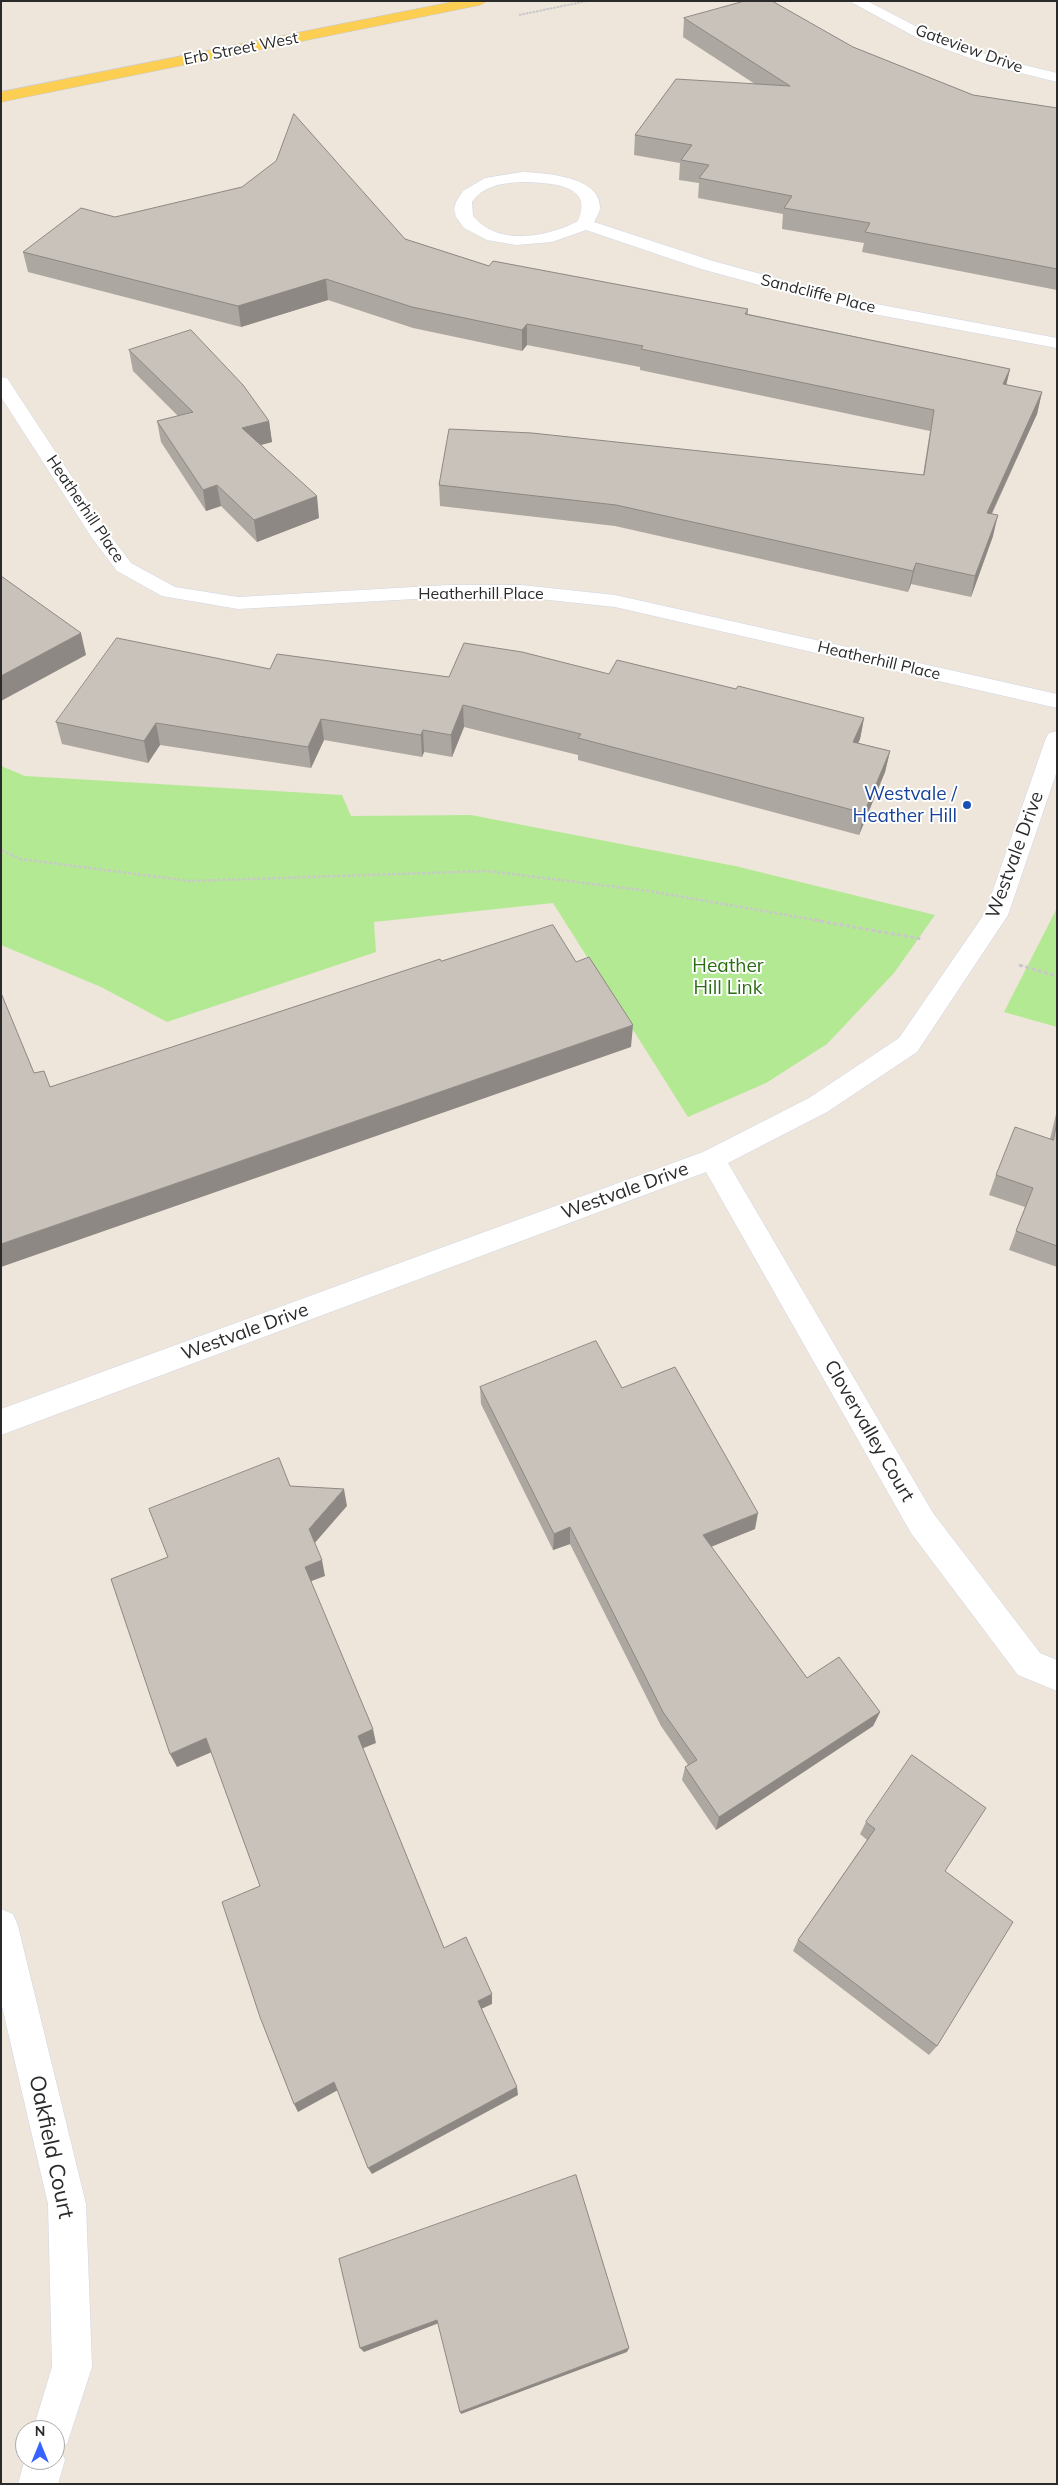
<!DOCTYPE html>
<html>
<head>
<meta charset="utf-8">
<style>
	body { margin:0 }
	#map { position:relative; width:1058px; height:2485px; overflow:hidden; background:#eee5db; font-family:Mulish,sans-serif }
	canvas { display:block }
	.frame { position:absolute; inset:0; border:2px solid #2a2a2a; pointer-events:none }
	.north { position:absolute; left:15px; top:2420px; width:50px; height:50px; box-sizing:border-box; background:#fff; border:1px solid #aaa; border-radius:50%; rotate:0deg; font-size:14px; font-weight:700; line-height:20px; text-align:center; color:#2a2a2a }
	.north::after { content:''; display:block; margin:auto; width:18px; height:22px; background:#3764ff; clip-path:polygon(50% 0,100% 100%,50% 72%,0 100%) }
</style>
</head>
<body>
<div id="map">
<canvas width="1058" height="2485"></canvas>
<div class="frame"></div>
<div class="north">N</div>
</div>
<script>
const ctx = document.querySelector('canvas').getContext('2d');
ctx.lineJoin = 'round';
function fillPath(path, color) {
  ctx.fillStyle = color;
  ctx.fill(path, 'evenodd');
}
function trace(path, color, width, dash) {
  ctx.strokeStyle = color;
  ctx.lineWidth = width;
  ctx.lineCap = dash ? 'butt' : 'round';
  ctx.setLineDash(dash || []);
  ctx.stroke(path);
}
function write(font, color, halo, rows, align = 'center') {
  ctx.font = font + ' Mulish,sans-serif';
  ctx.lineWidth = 4;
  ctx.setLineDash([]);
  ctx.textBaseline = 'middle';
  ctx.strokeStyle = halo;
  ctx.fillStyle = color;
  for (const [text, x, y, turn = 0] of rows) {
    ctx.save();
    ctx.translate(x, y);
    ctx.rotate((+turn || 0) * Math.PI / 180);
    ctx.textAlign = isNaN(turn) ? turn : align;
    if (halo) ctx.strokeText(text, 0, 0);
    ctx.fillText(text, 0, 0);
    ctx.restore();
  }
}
const green = new Path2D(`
	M1,766L25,776L342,795L351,816L471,815L735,866L935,915L894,973L827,1044L766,1083L688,1117L553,903L374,922L376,952L167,1022L101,987L1,945Z
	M1057,908V1027L1004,1012Z`);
const pathFar2 = new Path2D(`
	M519,15L587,1`);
const pathFar1 = new Path2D(`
	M1,850L20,859L190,881L487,871L649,891L821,921`);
const path = new Path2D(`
	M814,920L922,939
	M1019,965L1057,976`);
const minor = new Path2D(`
	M849,1H867L933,35L999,59L1057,73V82L989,65L923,41Z
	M522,172C544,173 600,176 600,207C600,212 596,218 594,222L713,261L860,301L1057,338V348L852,310L701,269L586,230L552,242L516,245L487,240L464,228L456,217L454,209L456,202L463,191L485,178ZM522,182C548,183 595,183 578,221C548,237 498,247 473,216L472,202C484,185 503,183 522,182Z
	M1,377L7,378L110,535L131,563L175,587L238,597L449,585H521L615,595L1057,694V708L615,607L521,597H449L238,609L162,596L117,571L92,538L1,397Z
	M1057,731V771L1008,915L917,1052L827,1112L728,1163L933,1513L1040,1653L1057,1660V1691L1018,1675L911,1533L706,1172L1,1435V1409L703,1152L809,1098L899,1038L985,913L1046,738L1049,733Z
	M1,1909L13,1914L18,1926L86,2204L92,2367L67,2444L60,2447L65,2460L58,2484H18L25,2459L55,2460V2430H33L52,2367L48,2204L1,2002Z`);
const major = new Path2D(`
	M457,1H487L480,5L1,102V92Z`);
const wall = new Path2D(`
	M684,18L853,47L973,95L1057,108V290L862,252L864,243L782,229L783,214L698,198L699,183L679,180L680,163L634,155L635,135L755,84L683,37Z
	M115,217L405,239L489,266L748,309V314L1010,369L1006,385L1042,392L1037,414L992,514L993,536L971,597L911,584L908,592L615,526L440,506L439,485L923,475L930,431L640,370V367L527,345L522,351L413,328L328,300L241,327L28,272L23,252Z
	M129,350L269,421L272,442L261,445L319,518L257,542L221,506L206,511L161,442L157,421L178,416L133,371Z
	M270,669L449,677L609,674L736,689L864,718L860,739L858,743L890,751L885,772L859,835L578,760V755L464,727L452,757L424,752L422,757L324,740L311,768L160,745L148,763L62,744L56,722Z
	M1057,1110V1267L1009,1250L1025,1207L989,1195L996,1175L1050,1139Z
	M480,1387L622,1388L755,1529L711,1547L807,1678L880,1712L873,1726L716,1830L682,1780L685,1767L688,1765L661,1726L570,1544L553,1550L481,1404Z
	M866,1822L945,1871L937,2046L929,2055L793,1951L798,1940L867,1840L860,1834Z`);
const shadedWall = new Path2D(`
	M326,279L328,300L241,327L238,306Z
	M527,324V345L522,351V330Z
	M1010,369L1005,390L1003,384Z
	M1042,392L1037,414L982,534L987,513Z
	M269,421L272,442L245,449L242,428Z
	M217,485L221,506L206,511L203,490Z
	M317,496L319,518L257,542L254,520Z
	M998,515L993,536L971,597L975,576Z
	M916,563L911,584L908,592L913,571Z
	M81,633L86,655L1,701V676Z
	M463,705L464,727L452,757L451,735Z
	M864,718L860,739L849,763L853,742Z
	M321,719L324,740L311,768L308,747Z
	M156,723L160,745L148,763L144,741Z
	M423,730L424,752L422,757L421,735Z
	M890,751L885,772L859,835L864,813Z
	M633,1025L631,1047L1,1267V1244Z
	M344,1489L347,1506L313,1545L309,1529Z
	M758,1513L755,1529L700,1551L703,1535Z
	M570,1527V1544L553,1550L554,1534Z
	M322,1560L325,1576L309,1582L305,1567Z
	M880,1712L873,1726L716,1830L719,1817Z
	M373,1729L376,1743L361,1749L358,1736Z
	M206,1738L212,1752L177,1767L170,1754Z
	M492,1994V2004L479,2010L478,2001Z
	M334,2082L338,2090L298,2112L294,2104Z
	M517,2087L518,2095L372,2174L368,2168Z
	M437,2320L439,2323L364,2352L360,2348Z
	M629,2348L627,2352L461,2414L460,2412Z`);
const building = new Path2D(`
	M745,1H772L853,47L973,95L1057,108V269L865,232L870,223L784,208L792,196L699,178L709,165L681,160L692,145L635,135L676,79L790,86L684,18Z
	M294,114L405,239L489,266L493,261L748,309L745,314L1010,369L1003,384L1042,392L987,513L998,515L975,576L916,563L913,571L616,505L439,485L449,429L532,433L924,475L934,410L641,349L643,346L527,324L522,330L412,307L326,279L238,306L23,252L81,208L115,217L242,187L276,161Z
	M191,330L243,385L269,421L242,428L317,496L254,520L217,485L203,490L157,421L193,412L129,350Z
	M1,576L81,633L1,676Z
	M117,638L270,669L277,654L449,677L464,643L522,652L609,674L617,660L736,689L738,686L864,718L853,742L890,751L864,813L578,738L581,734L463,705L451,735L423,730L421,735L321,719L308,747L156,723L144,741L56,722Z
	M553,925L576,962L589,957L633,1025L1,1244V993L34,1073L44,1071L50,1087L440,959L441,961Z
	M1057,1122V1246L1016,1231L1033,1188L996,1175L1015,1127L1053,1140Z
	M596,1341L622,1388L675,1367L758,1513L703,1535L807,1678L839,1657L880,1712L719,1817L685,1767L697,1760L663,1712L570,1527L554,1534L480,1387Z
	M279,1458L290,1486L344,1489L309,1529L322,1560L305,1567L373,1729L358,1736L444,1948L466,1937L492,1994L478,2001L517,2087L368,2168L334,2082L294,2104L260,2017L222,1902L260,1886L206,1738L170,1754L111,1579L168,1557L149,1509Z
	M912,1755L986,1808L945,1871L1013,1922L937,2046L798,1940L875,1829L866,1822Z
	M576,2175L629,2348L460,2412L437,2320L360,2348L339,2259Z`);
const markers = [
	[967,805,5,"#1a4fb4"]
];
const farStreetnames = [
	["Erb Street West",241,49,-11],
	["Gateview Drive",969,49,20],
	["Sandcliffe Place",818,294,14],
	["Heatherhill Place",85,509,56],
	["Heatherhill Place",481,594],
	["Heatherhill Place",879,661,13]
];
const transitNames = [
	["Westvale /",957,794],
	["Heather Hill",957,816]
];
const streetNames = [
	["Westvale Drive",1015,855,-70],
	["Westvale Drive",625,1191,-20],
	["Westvale Drive",245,1332,-20],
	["Clovervalley Court",869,1431,60]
];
const parkNames = [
	["Heather",728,966],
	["Hill Link",728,988]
];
const nearStreetnames = [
	["Oakfield Court",51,2147,78]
];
fillPath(green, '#b4e993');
trace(minor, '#d0d5e5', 1);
trace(major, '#c8c8c8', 1);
trace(pathFar2, '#c8c8c8', 2, [2.5, 1]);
trace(pathFar1, '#c8c8c8', 2.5, [3, 2]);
trace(path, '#c8c8c8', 3, [4, 2.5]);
fillPath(minor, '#fff');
fillPath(major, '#fcce52');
fillPath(wall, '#ada7a1');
fillPath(shadedWall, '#8d8883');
fillPath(building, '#c9c2bb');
trace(building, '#8d8883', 1);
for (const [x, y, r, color] of markers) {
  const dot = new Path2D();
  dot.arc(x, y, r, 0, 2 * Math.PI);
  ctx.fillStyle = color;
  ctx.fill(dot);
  trace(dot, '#fff', 2);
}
write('16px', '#2a2a2a', '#fff', farStreetnames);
write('19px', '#164399', '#fff', transitNames, 'right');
write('19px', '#2a2a2a', '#fff', streetNames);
write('19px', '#2a6e14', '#fff', parkNames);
write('22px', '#2a2a2a', '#fff', nearStreetnames);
</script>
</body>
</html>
